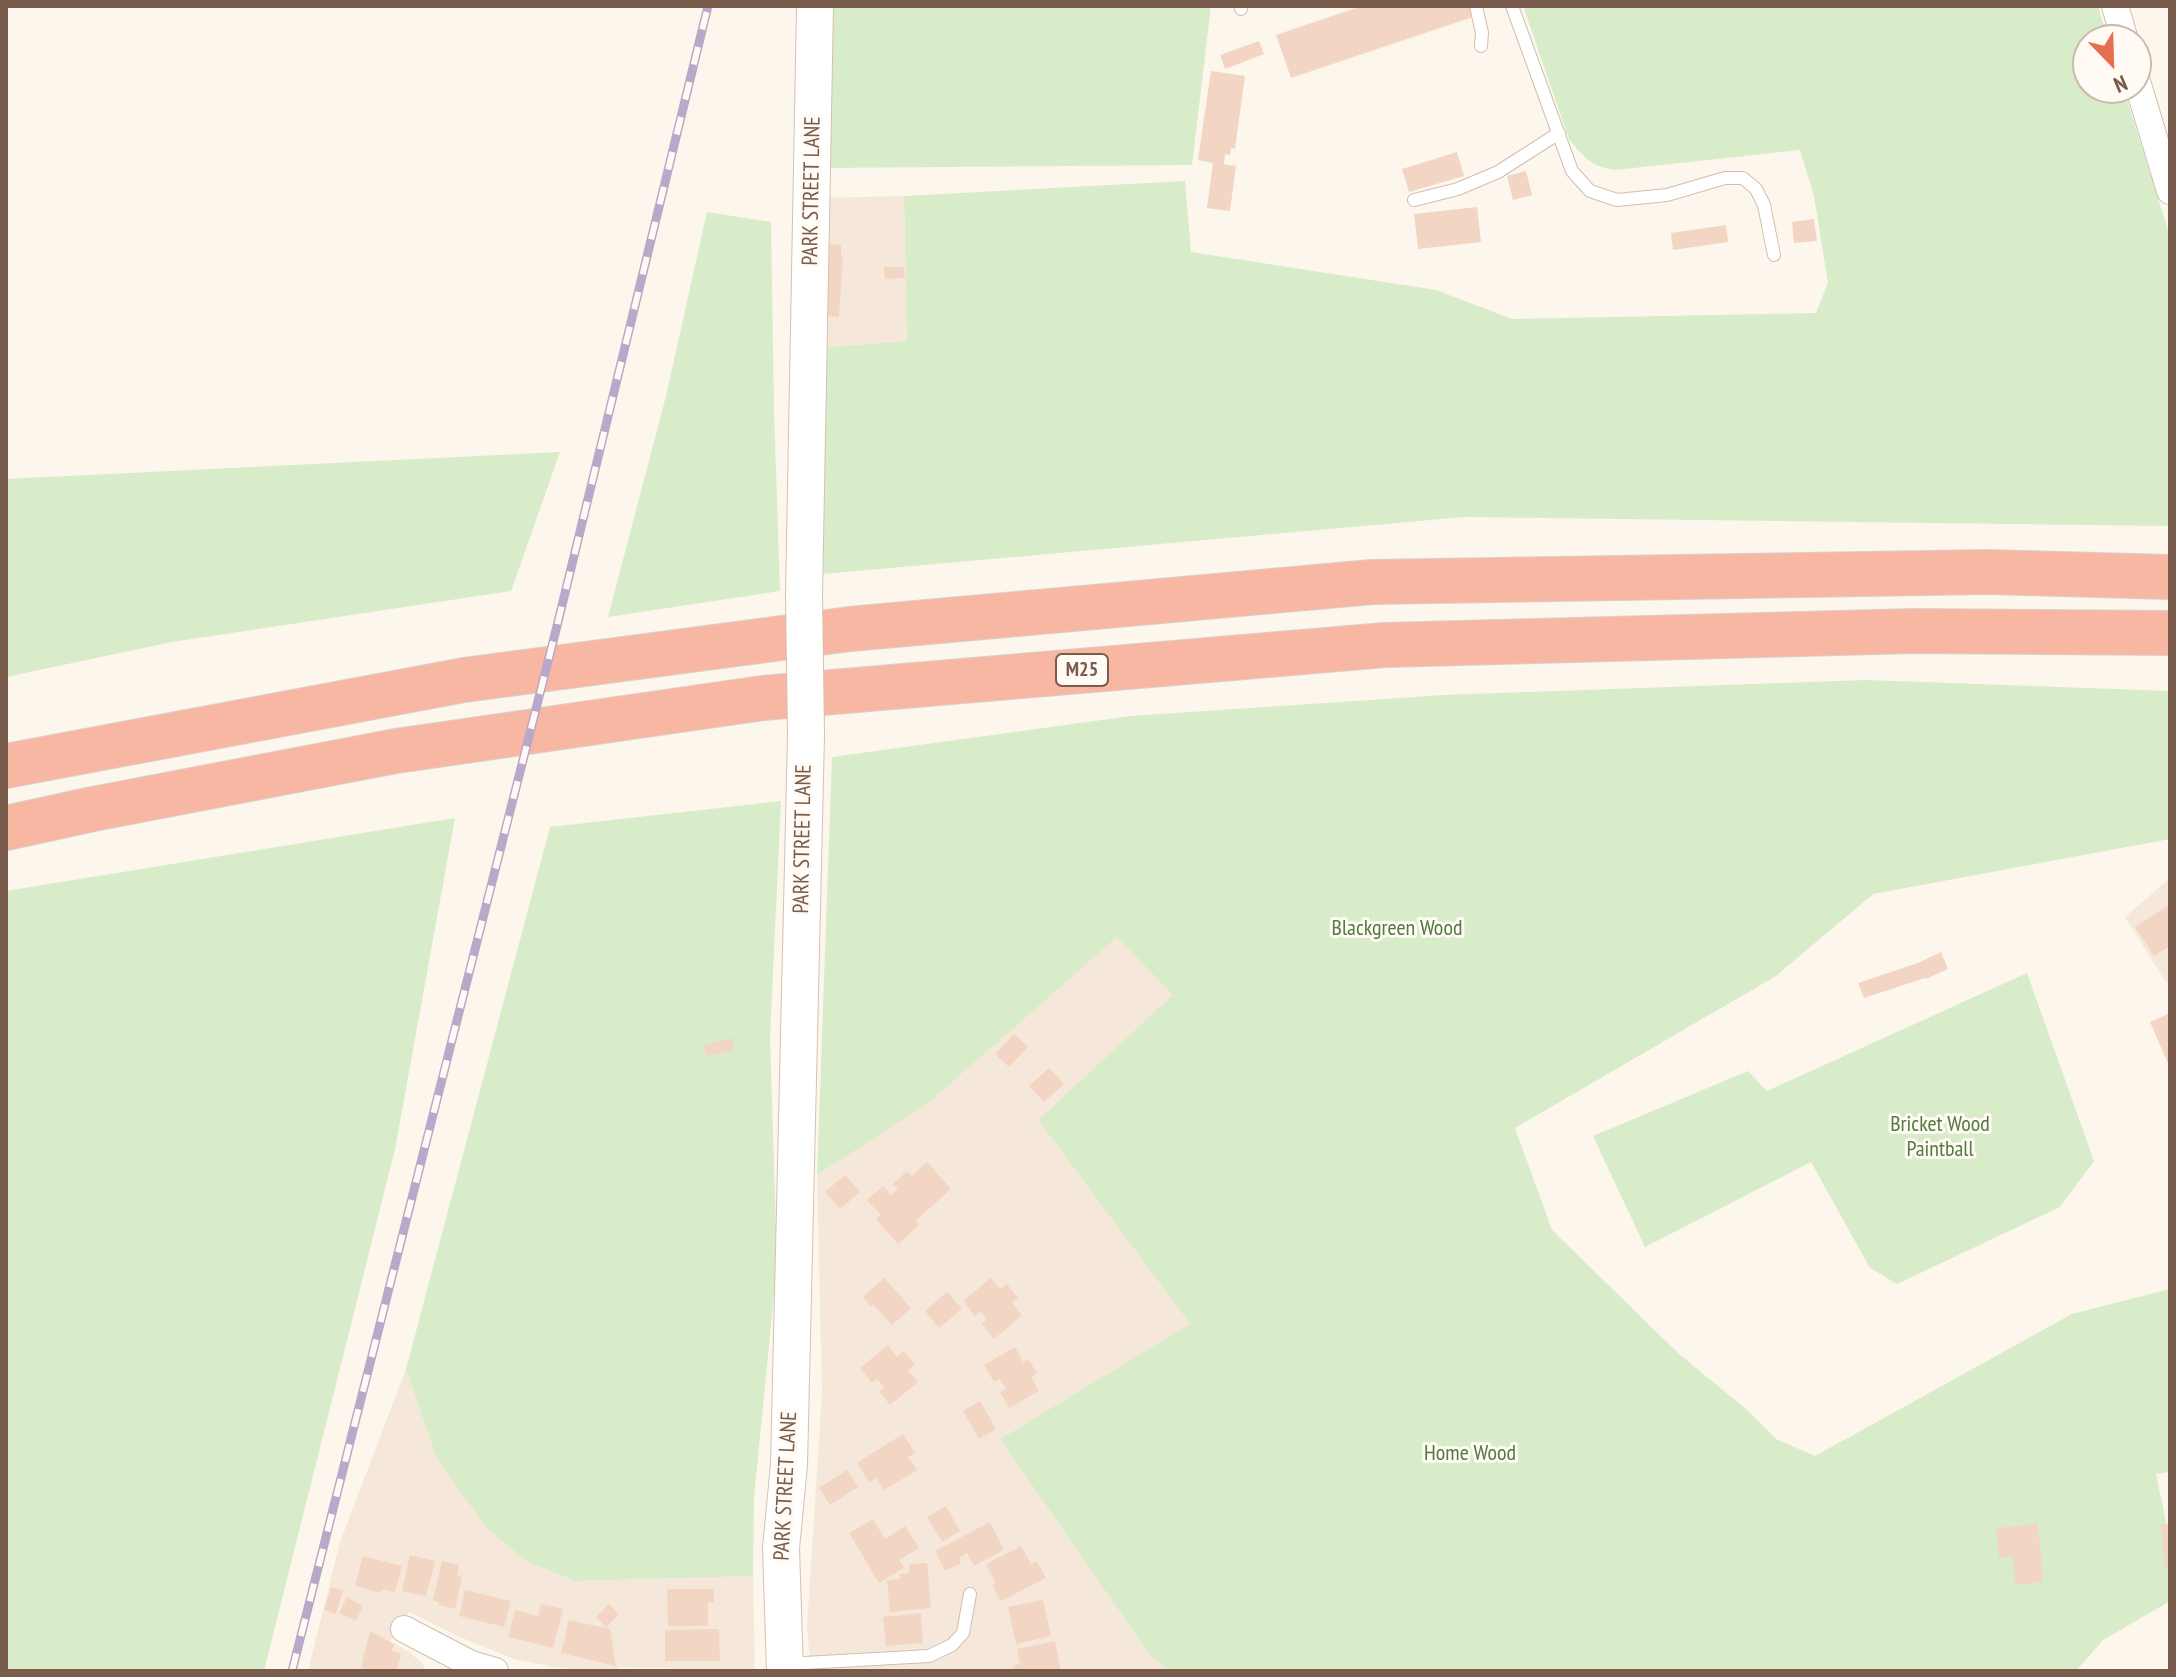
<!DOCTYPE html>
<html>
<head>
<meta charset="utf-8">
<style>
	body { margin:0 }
	#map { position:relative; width:2176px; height:1677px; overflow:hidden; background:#fdf6ec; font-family:"PT Sans Narrow",sans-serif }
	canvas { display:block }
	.frame { position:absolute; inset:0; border:8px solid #7a5c4d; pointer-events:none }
	.north { position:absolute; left:2072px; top:24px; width:80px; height:80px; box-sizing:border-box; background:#fffaf3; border:2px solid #cabbb1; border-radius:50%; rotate:157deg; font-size:22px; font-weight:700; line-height:32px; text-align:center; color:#7a5c4d }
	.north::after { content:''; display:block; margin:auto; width:28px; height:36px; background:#e76f51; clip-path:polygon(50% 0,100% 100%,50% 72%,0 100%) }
</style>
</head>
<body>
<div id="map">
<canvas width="2176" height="1677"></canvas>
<div class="frame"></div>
<div class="north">N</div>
</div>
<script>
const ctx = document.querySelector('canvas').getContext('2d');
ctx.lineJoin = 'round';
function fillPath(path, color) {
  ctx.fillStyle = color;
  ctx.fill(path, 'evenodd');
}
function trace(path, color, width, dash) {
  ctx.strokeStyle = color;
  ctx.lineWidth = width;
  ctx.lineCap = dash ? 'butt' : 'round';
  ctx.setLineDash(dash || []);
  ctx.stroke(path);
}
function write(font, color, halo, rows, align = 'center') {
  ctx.font = font + ' "PT Sans Narrow",sans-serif';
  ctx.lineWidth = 6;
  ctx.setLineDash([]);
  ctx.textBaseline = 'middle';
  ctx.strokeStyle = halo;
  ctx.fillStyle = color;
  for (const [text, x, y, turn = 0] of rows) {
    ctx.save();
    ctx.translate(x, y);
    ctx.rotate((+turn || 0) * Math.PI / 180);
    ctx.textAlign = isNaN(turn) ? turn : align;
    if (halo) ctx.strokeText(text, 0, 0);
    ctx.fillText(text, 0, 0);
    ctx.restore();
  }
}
const residential = new Path2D(`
	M904,196L907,341L817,348L819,198Z
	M2170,878V984L2165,981L2125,917Z
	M1117,936L1174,995L1038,1120L1190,1324L1000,1439L1149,1654L1168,1671H811L807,1627L822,1393L817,1175L926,1105Z
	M406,1369L436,1457L576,1581L753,1576L755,1671L618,1667L617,1671H588L553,1667L514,1659L460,1637L409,1612L390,1641L408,1651L422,1663L426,1671H308L340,1542Z`);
const green = new Path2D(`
	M827,6H1211L1192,165L822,168Z
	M1523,6H2098L2108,40H2088V88H2123L2170,236V526L1464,517L823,574L817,348L907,341L904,196L1185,181L1191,252L1436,290L1512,319L1816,313L1828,283L1814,196L1800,150L1615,170C1591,166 1584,158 1569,139Z
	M707,212L771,222L774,410L780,591L608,617L666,396Z
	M560,452L511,591L172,642L6,677V479Z
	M1866,680L2170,691V839L1873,894L1776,976L1515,1128L1552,1230L1679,1354L1747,1410L1776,1439L1815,1456L2072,1314L2170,1289V1472L2156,1474L2170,1541V1601L2103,1640L2076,1671H1168L1149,1654L1000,1439L1190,1324L1038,1120L1173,995L1117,937L926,1105L817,1175L832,757L1131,716L1444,695Z
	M781,801L770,1037L777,1264L754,1498L753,1576L576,1581L526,1561L486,1527L436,1457L406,1369L550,827Z
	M455,818L395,1149L264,1671H6V891Z
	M2027,973L2094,1161L2060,1207L1897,1284L1870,1268L1811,1162L1645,1247L1593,1136L1748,1071L1767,1091Z`);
const building = new Path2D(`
	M1362,6H1470L1473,17L1291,78L1276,35Z
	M1259,41L1264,54L1225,69L1220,55Z
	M1211,71L1245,76L1235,149L1231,148L1230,155L1225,154L1224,164L1236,166L1230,211L1207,208L1213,163L1198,160Z
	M1457,152L1464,176L1409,192L1402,169Z
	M1526,171L1532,195L1513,200L1507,176Z
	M1477,207L1481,242L1418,249L1414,214Z
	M1814,219L1817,241L1794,243L1792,222Z
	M1726,225L1728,242L1673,250L1671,233Z
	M829,244L841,245V256H843L839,317L825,316L823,255L829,256Z
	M884,267H904L905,278L885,279Z
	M2170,904V946L2154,956L2135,927Z
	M1941,952L1948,969L1926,979L1925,978L1864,998L1858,983L1918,963Z
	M2170,1013V1068L2150,1022Z
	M1014,1034L1028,1047L1009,1067L995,1054Z
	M732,1038L734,1050L706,1056L704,1045Z
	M1049,1068L1064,1084L1044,1102L1029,1086Z
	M927,1162L951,1189L915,1221L919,1225L898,1244L876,1219L881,1215L867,1200L883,1186L891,1195L898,1189L893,1184L907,1171L912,1176Z
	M845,1175L860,1192L840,1209L825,1192Z
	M884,1278L911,1308L892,1325L873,1304L871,1307L863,1297Z
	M991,1278L1000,1289L1007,1284L1018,1298L1012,1303L1022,1315L994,1339L982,1324L987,1319L980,1311L975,1316L963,1301Z
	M947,1292L962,1309L939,1328L925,1311Z
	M888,1345L897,1357L904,1351L915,1365L908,1370L918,1382L890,1405L879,1391L884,1387L877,1379L872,1383L860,1368Z
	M1015,1347L1023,1362L1028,1359L1037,1373L1031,1377L1039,1391L1009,1408L1000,1392L1006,1389L1000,1379L994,1382L984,1365Z
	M980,1401L996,1429L979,1439L963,1411Z
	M903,1434L915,1453L908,1457L917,1470L884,1490L876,1478L869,1482L857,1463Z
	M847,1470L858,1487L830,1505L819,1488Z
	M946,1506L960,1531L942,1542L927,1517Z
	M873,1519L885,1539L905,1526L919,1548L899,1560L904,1568L879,1583L849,1533Z
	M990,1522L1004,1550L974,1566L967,1553L959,1558L961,1563L945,1571L935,1551Z
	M2038,1524L2043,1582L2015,1585L2013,1556L1999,1558L1996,1528Z
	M2170,1524V1566L2165,1567L2161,1525Z
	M1021,1546L1031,1564L1037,1561L1046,1578L1001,1601L992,1585L996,1583L986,1564Z
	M410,1555L435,1561L426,1596L402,1591Z
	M363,1556L402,1566L395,1592L381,1589V1593L355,1586Z
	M442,1561L459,1565L457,1576L462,1577L455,1609L439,1605V1602L433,1600Z
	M927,1563L931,1608L890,1612L887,1580L901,1579L900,1574L909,1573V1564Z
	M331,1587L343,1590L336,1614L324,1610Z
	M667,1589H714V1602H708V1626H668Z
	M465,1590L511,1601L504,1627L459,1616Z
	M347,1597L363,1606L356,1621L339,1613Z
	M1043,1600L1051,1636L1016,1644L1008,1607Z
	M541,1604L563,1609L553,1648L508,1637L515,1610L538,1616Z
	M609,1604L619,1615L606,1627L596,1617Z
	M921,1613L923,1643L886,1646L883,1617Z
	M569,1620L610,1629L616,1666L561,1653Z
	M719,1629L720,1661H665V1630Z
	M370,1631L394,1644L392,1651L401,1654L397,1671H372L361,1668Z
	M1055,1641L1061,1671H1015L1014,1665L1020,1664L1017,1649Z`);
const lane = new Path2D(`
	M1476,6L1482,33L1481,46
	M1512,6L1572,171L1590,191L1617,200L1667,195L1725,178H1743L1756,189L1764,205L1774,255
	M1241,9V6
	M1414,200L1458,189L1498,172L1559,133
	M786,1664L929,1656L952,1645L963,1633L970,1594`);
const street = new Path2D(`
	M2115,6L2125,40
	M2136,78L2170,191
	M404,1629L471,1664L495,1671`);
const secondary = new Path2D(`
	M804,595L815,6
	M785,1671L781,1548L789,1465L806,735`);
const highway = new Path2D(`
	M6,766L464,680L850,629L1372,582L1988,572L2170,577
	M6,828L93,809L396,751L763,698L1385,645L1914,631L2170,633`);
const rail = new Path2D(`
	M292,1671L556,630L708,6`);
const secondaryBridge = new Path2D(`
	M804,595L806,735`);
const shields = [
	[1082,670,52]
];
const shieldNames = [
	["M25",1082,670]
];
const streetNames = [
	["PARK STREET LANE",812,191,-89],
	["PARK STREET LANE",803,839,-89],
	["PARK STREET LANE",786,1486,-87]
];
const parkNames = [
	["Blackgreen Wood",1397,929],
	["Bricket Wood",1940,1125],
	["Paintball",1940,1150],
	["Home Wood",1470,1454]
];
fillPath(residential, '#f5e8da');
fillPath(green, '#d8ecc9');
fillPath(building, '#f3d5c3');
trace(lane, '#d1beb0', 14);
trace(street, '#d1beb0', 28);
trace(secondary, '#d6c0b0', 38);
trace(highway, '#dad1cd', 46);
trace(lane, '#fff', 12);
trace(street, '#fff', 26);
trace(secondary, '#fff', 36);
trace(highway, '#f7b7a3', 44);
trace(rail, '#b9a8c9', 9);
trace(rail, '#fffaf3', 6, [18]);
trace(secondaryBridge, '#d6c0b0', 38, []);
trace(secondaryBridge, '#fff', 36);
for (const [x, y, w] of shields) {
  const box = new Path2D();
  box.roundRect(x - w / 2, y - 16, w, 32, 6);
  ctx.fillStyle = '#fffaf3';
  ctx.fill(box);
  trace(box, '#7a5c4d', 2);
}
write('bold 20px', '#7a5c4d', null, shieldNames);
write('22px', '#7a5c4d', '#fffaf3', streetNames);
write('22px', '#537a41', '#fffaf3', parkNames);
</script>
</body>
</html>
